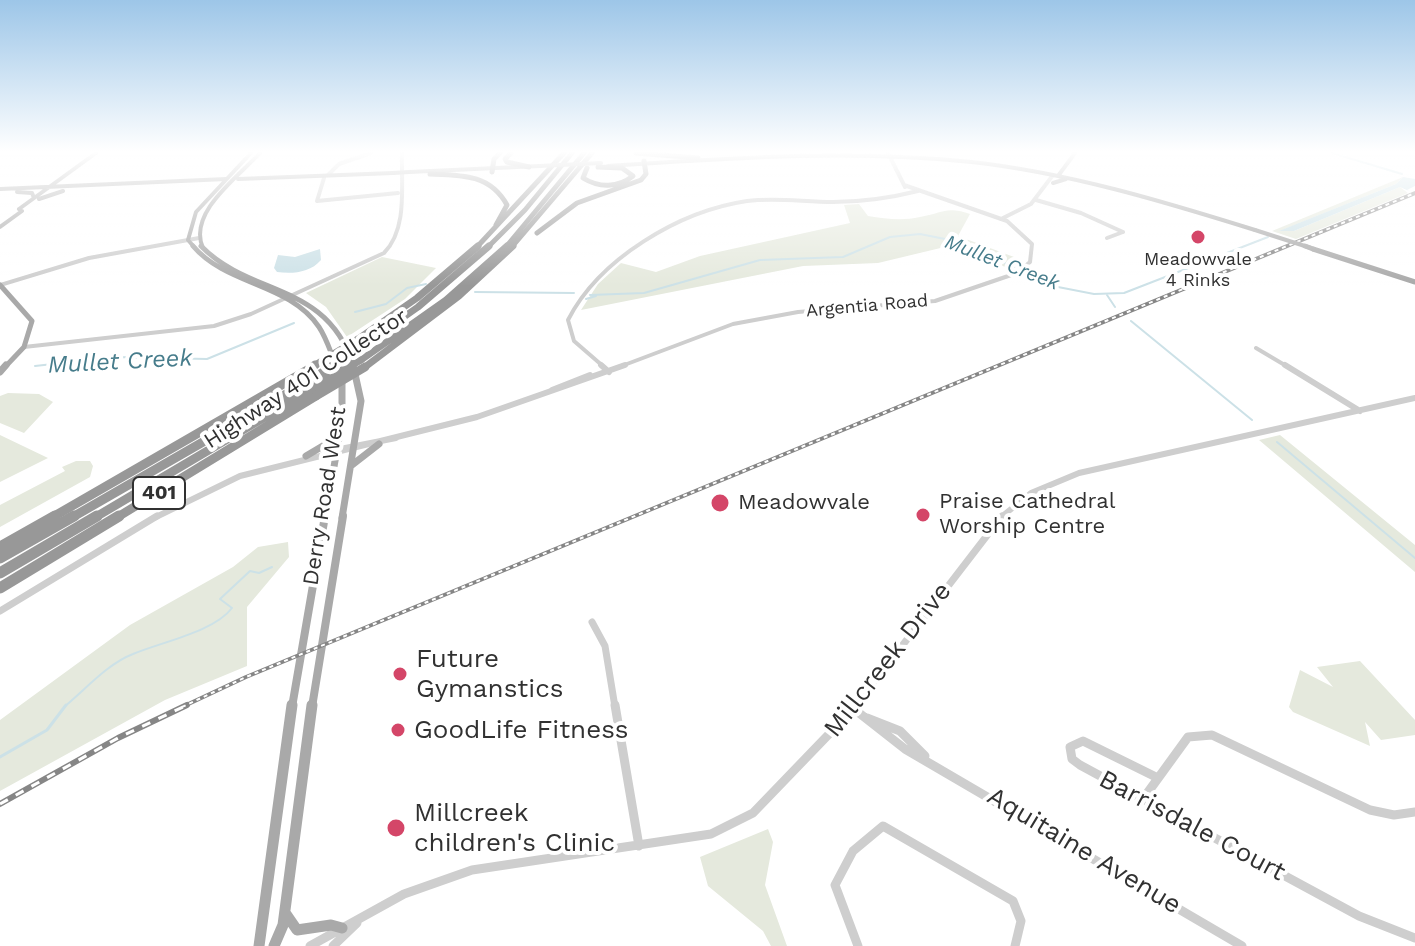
<!DOCTYPE html>
<html>
<head>
<meta charset="utf-8">
<style>
	body { margin:0 }
	canvas { display:block; background:#fff }
</style>
</head>
<body>
<canvas width="1415" height="946"></canvas>
<script>
const ctx = document.querySelector('canvas').getContext('2d');
ctx.lineJoin = 'round';
function fillPath(path, color) {
  ctx.fillStyle = color;
  ctx.fill(path, 'evenodd');
}
function trace(path, color, width, dash) {
  ctx.strokeStyle = color;
  ctx.lineWidth = width;
  ctx.lineCap = dash ? 'butt' : 'round';
  ctx.setLineDash(dash || []);
  ctx.stroke(path);
}
function write(font, color, halo, rows, align = 'center') {
  ctx.font = font + ' "Work Sans",sans-serif';
  ctx.lineWidth = 8;
  ctx.setLineDash([]);
  ctx.textBaseline = 'middle';
  ctx.strokeStyle = halo;
  ctx.fillStyle = color;
  for (const [text, x, y, turn = 0] of rows) {
    ctx.save();
    ctx.translate(x, y);
    ctx.rotate((+turn || 0) * Math.PI / 180);
    ctx.textAlign = isNaN(turn) ? turn : align;
    if (halo) ctx.strokeText(text, 0, 0);
    ctx.fillText(text, 0, 0);
    ctx.restore();
  }
}
const green = new Path2D(`
	M1403,177L1396,184L1280,231H1294L1400,187L1408,193L1296,239L1272,231Z
	M859,204L868,216C886,219 903,221 920,217C944,213 945,206 970,214L958,236L1022,260L1010,269L953,245L878,263L803,266L581,310L598,284L621,263L656,272L700,256L850,223L844,205Z
	M382,257L436,268L405,299L347,337L326,307L306,293Z
	M8,393L39,394L53,402L24,433L0,423V396Z
	M0,435L48,458L0,482Z
	M1280,435L1415,545V572L1259,440Z
	M76,461H90L93,466L90,477L0,527V505L65,471L62,467Z
	M288,542L289,557L247,607V666L165,700L0,791V720L130,625L233,567L258,547Z
	M1360,661L1415,720V735L1381,740L1365,722L1370,746L1293,712L1289,707L1300,670L1333,687L1317,667Z
	M768,829L773,842L765,885L787,946H771L763,931L708,886L700,857Z`);
const water = new Path2D(`
	M1403,177L1415,179V186L1407,190L1411,192L1400,187L1294,231H1279L1396,184Z
	M320,249L321,260C310,273 292,274 277,272L274,268L278,255L295,257Z`);
const streamFar1 = new Path2D(`
	M1332,153L1402,174
	M475,292L574,293
	M590,295L644,293L760,260L843,257L890,237L920,234L955,241L1058,287L1094,294L1124,293L1268,237
	M1107,295L1115,307
	M586,299L596,296
	M355,312L386,304L407,288L426,284
	M1131,321L1252,420
	M35,366L116,357L207,359L294,323
	M1277,442L1415,558
	M64,707C85,690 107,664 133,654C161,642 214,632 232,608L220,599L250,571L259,573L272,567`);
const stream = new Path2D(`
	M0,757L47,730L66,705`);
const minorFar3 = new Path2D(`
	M888,153L905,187
	M328,175L339,164L371,153
	M324,178L317,201L398,193
	M1036,200L1081,213L1123,232
	M1001,219L1031,204L1053,175
	M1107,238L1123,232
	M0,285L89,258L199,238
	M24,347L214,326L251,314L384,253C408,229 401,185 402,153
	M1256,348L1288,367
	M604,367L574,341L568,320C599,259 679,211 747,201C775,197 804,202 833,202C862,202 890,198 918,191
	M619,367L733,324L798,312L935,301L1017,273L1030,262L1032,244L1007,221L904,185`);
const minorFar2 = new Path2D(`
	M601,365L609,372
	M1285,365L1360,411
	M552,390L590,375
	M325,452L396,438
	M154,518L240,476L477,417L625,365
	M1000,518L1031,493L1079,473L1415,398`);
const minorFar1 = new Path2D(`
	M0,611L157,516
	M592,622L605,646L615,707
	M855,707L1002,516`);
const minor = new Path2D(`
	M615,705L639,846
	M854,709L905,749L1242,946
	M867,718L900,731L925,756
	M1158,778L1083,741L1070,747L1072,759L1080,765L1359,916L1415,938
	M1143,799L1188,737L1212,735L1370,810L1394,815L1415,812
	M310,946L404,894L472,870L711,834L753,813L857,705
	M333,946L357,923
	M858,946L835,885L853,851L883,826L1013,901L1021,921L1015,946`);
const majorFar4 = new Path2D(`
	M608,166C729,158 851,149 972,162C1069,173 1162,201 1255,230
	M409,172L539,166
	M1058,176L1075,153
	M238,179L393,173
	M1053,183L1066,179
	M0,189L226,179
	M17,192L32,193L34,198
	M39,199L63,191
	M21,211L19,209L96,153
	M0,227L22,211
	M195,248L188,240L196,212L251,153
	M203,248C187,213 239,176 260,153`);
const majorFar3 = new Path2D(`
	M193,246C227,286 289,283 319,327C327,339 331,354 337,367
	M201,246C252,298 327,281 354,367
	M1313,249L1415,282
	M0,285L32,321L24,347L5,367`);
const majorFar2 = new Path2D(`
	M0,372L6,365
	M306,456L338,437
	M352,465L379,444
	M325,518L342,421V379
	M342,518L361,401L353,365`);
const majorFar1 = new Path2D(`
	M292,707L325,516
	M312,707L343,516`);
const major = new Path2D(`
	M286,914L297,930L331,925L342,928
	M259,946L292,705
	M274,946L283,925L312,705`);
const highwayFar3 = new Path2D(`
	M511,153L505,159L507,162L529,167
	M636,153L698,158
	M587,168L583,178C599,188 618,188 633,176L622,168L598,167
	M492,172L494,159L500,153
	M430,174C461,175 490,174 507,205L496,225
	M537,233L577,203L641,180L646,174L644,161
	M476,248L564,153
	M487,248L525,210L572,153
	M505,248L584,153
	M511,248L592,153`);
const highwayFar2 = new Path2D(`
	M358,339L417,298L478,246
	M357,350L418,307L489,246
	M361,360L446,300L507,246
	M365,367L459,296L513,246`);
const highwayFar1 = new Path2D(`
	M51,518L311,368
	M71,518L314,378
	M94,518L317,386
	M116,518L316,396`);
const highway = new Path2D(`
	M0,547L55,516
	M0,558L74,516
	M0,573L97,516
	M0,588L119,516`);
const railFar1 = new Path2D(`
	M182,707L246,677L1415,193`);
const rail = new Path2D(`
	M0,804L118,738L187,705`);
const majorBridgeFar1 = new Path2D(`
	M539,166L601,163
	M393,173L409,172
	M1255,230L1311,248`);
const majorBridge = new Path2D(`
	M1305,246L1313,249`);
const highwayBridgeFar1 = new Path2D(`
	M312,367L358,339
	M330,367L357,350
	M349,367L361,360`);
const highwayBridge = new Path2D(`
	M311,368L315,365
	M314,378L334,365
	M317,386L352,365
	M316,396L365,367`);
const markers = [
	[1198,237,8,"#d44668"],
	[720,503,10,"#d44668"],
	[923,515,8,"#d44668"],
	[400,674,8,"#d44668"],
	[398,730,8,"#d44668"],
	[396,828,10,"#d44668"]
];
const farPoinames = [
	["Meadowvale",1198,260],
	["4 Rinks",1198,281]
];
const farStreetnames = [
	["Argentia Road",867,306,-5]
];
const farWaternames = [
	["Mullet Creek",1002,263,21]
];
const shields = [
	[159,493,52]
];
const shieldNames = [
	["401",159,493]
];
const streetNames = [
	["Highway 401 Collector",306,379,-33],
	["Derry Road West",325,496,-81]
];
const poiNames = [
	["Praise Cathedral",939,502],
	["Worship Centre",939,527],
	["Meadowvale",738,503]
];
const waterNames = [
	["Mullet Creek",120,362,-3]
];
const nearPoinames = [
	["Future",416,659],
	["Gymanstics",416,689],
	["GoodLife Fitness",414,730],
	["Millcreek",414,813],
	["children's Clinic",414,843]
];
const nearStreetnames = [
	["Millcreek Drive",888,660,-52],
	["Barrisdale Court",1192,826,28],
	["Aquitaine Avenue",1084,851,31]
];
fillPath(green, '#e5e9dd');
fillPath(water, '#cce1e7');
trace(streamFar1, '#cce1e7', 2);
trace(stream, '#cce1e7', 3);
trace(minorFar3, '#cecece', 4);
trace(minorFar2, '#cecece', 6);
trace(minorFar1, '#cecece', 7);
trace(minor, '#cecece', 9);
trace(majorFar4, '#a9a9a9', 4);
trace(majorFar3, '#a9a9a9', 5);
trace(majorFar2, '#a9a9a9', 7);
trace(majorFar1, '#a9a9a9', 8);
trace(major, '#a9a9a9', 11);
trace(highwayFar3, '#989898', 5);
trace(highwayFar2, '#989898', 7);
trace(highwayFar1, '#989898', 9);
trace(highway, '#989898', 11);
trace(railFar1, '#868686', 4);
trace(rail, '#868686', 6);
trace(railFar1, '#fff', 2, [4]);
trace(rail, '#fff', 3, [9]);
trace(majorBridgeFar1, '#a9a9a9', 4);
trace(majorBridge, '#a9a9a9', 5);
trace(highwayBridgeFar1, '#989898', 7);
trace(highwayBridge, '#989898', 9);
const sky = ctx.createLinearGradient(0, 0, 0, 286);
sky.addColorStop(0, '#9dc6e8');
sky.addColorStop(0.53, '#fff');
sky.addColorStop(1, '#ffffff00');
ctx.fillStyle = sky;
ctx.fillRect(0, 0, 1415, 286);
for (const [x, y, r, color] of markers) {
  const dot = new Path2D();
  dot.arc(x, y, r, 0, 2 * Math.PI);
  ctx.fillStyle = color;
  ctx.fill(dot);
  trace(dot, '#fff', 3);
}
write('18px', '#313131', '#fff', farPoinames);
write('18px', '#313131', '#fff', farStreetnames);
write('italic 20px', '#467c8b', '#fff', farWaternames);
for (const [x, y, w] of shields) {
  const box = new Path2D();
  box.roundRect(x - w / 2, y - 16, w, 32, 6);
  ctx.fillStyle = '#fff';
  ctx.fill(box);
  trace(box, '#313131', 2);
}
write('bold 20px', '#313131', null, shieldNames);
write('22px', '#313131', '#fff', streetNames);
write('22px', '#313131', '#fff', poiNames, 'left');
write('italic 24px', '#467c8b', '#fff', waterNames);
write('26px', '#313131', '#fff', nearPoinames, 'left');
write('26px', '#313131', '#fff', nearStreetnames);
</script>
</body>
</html>
